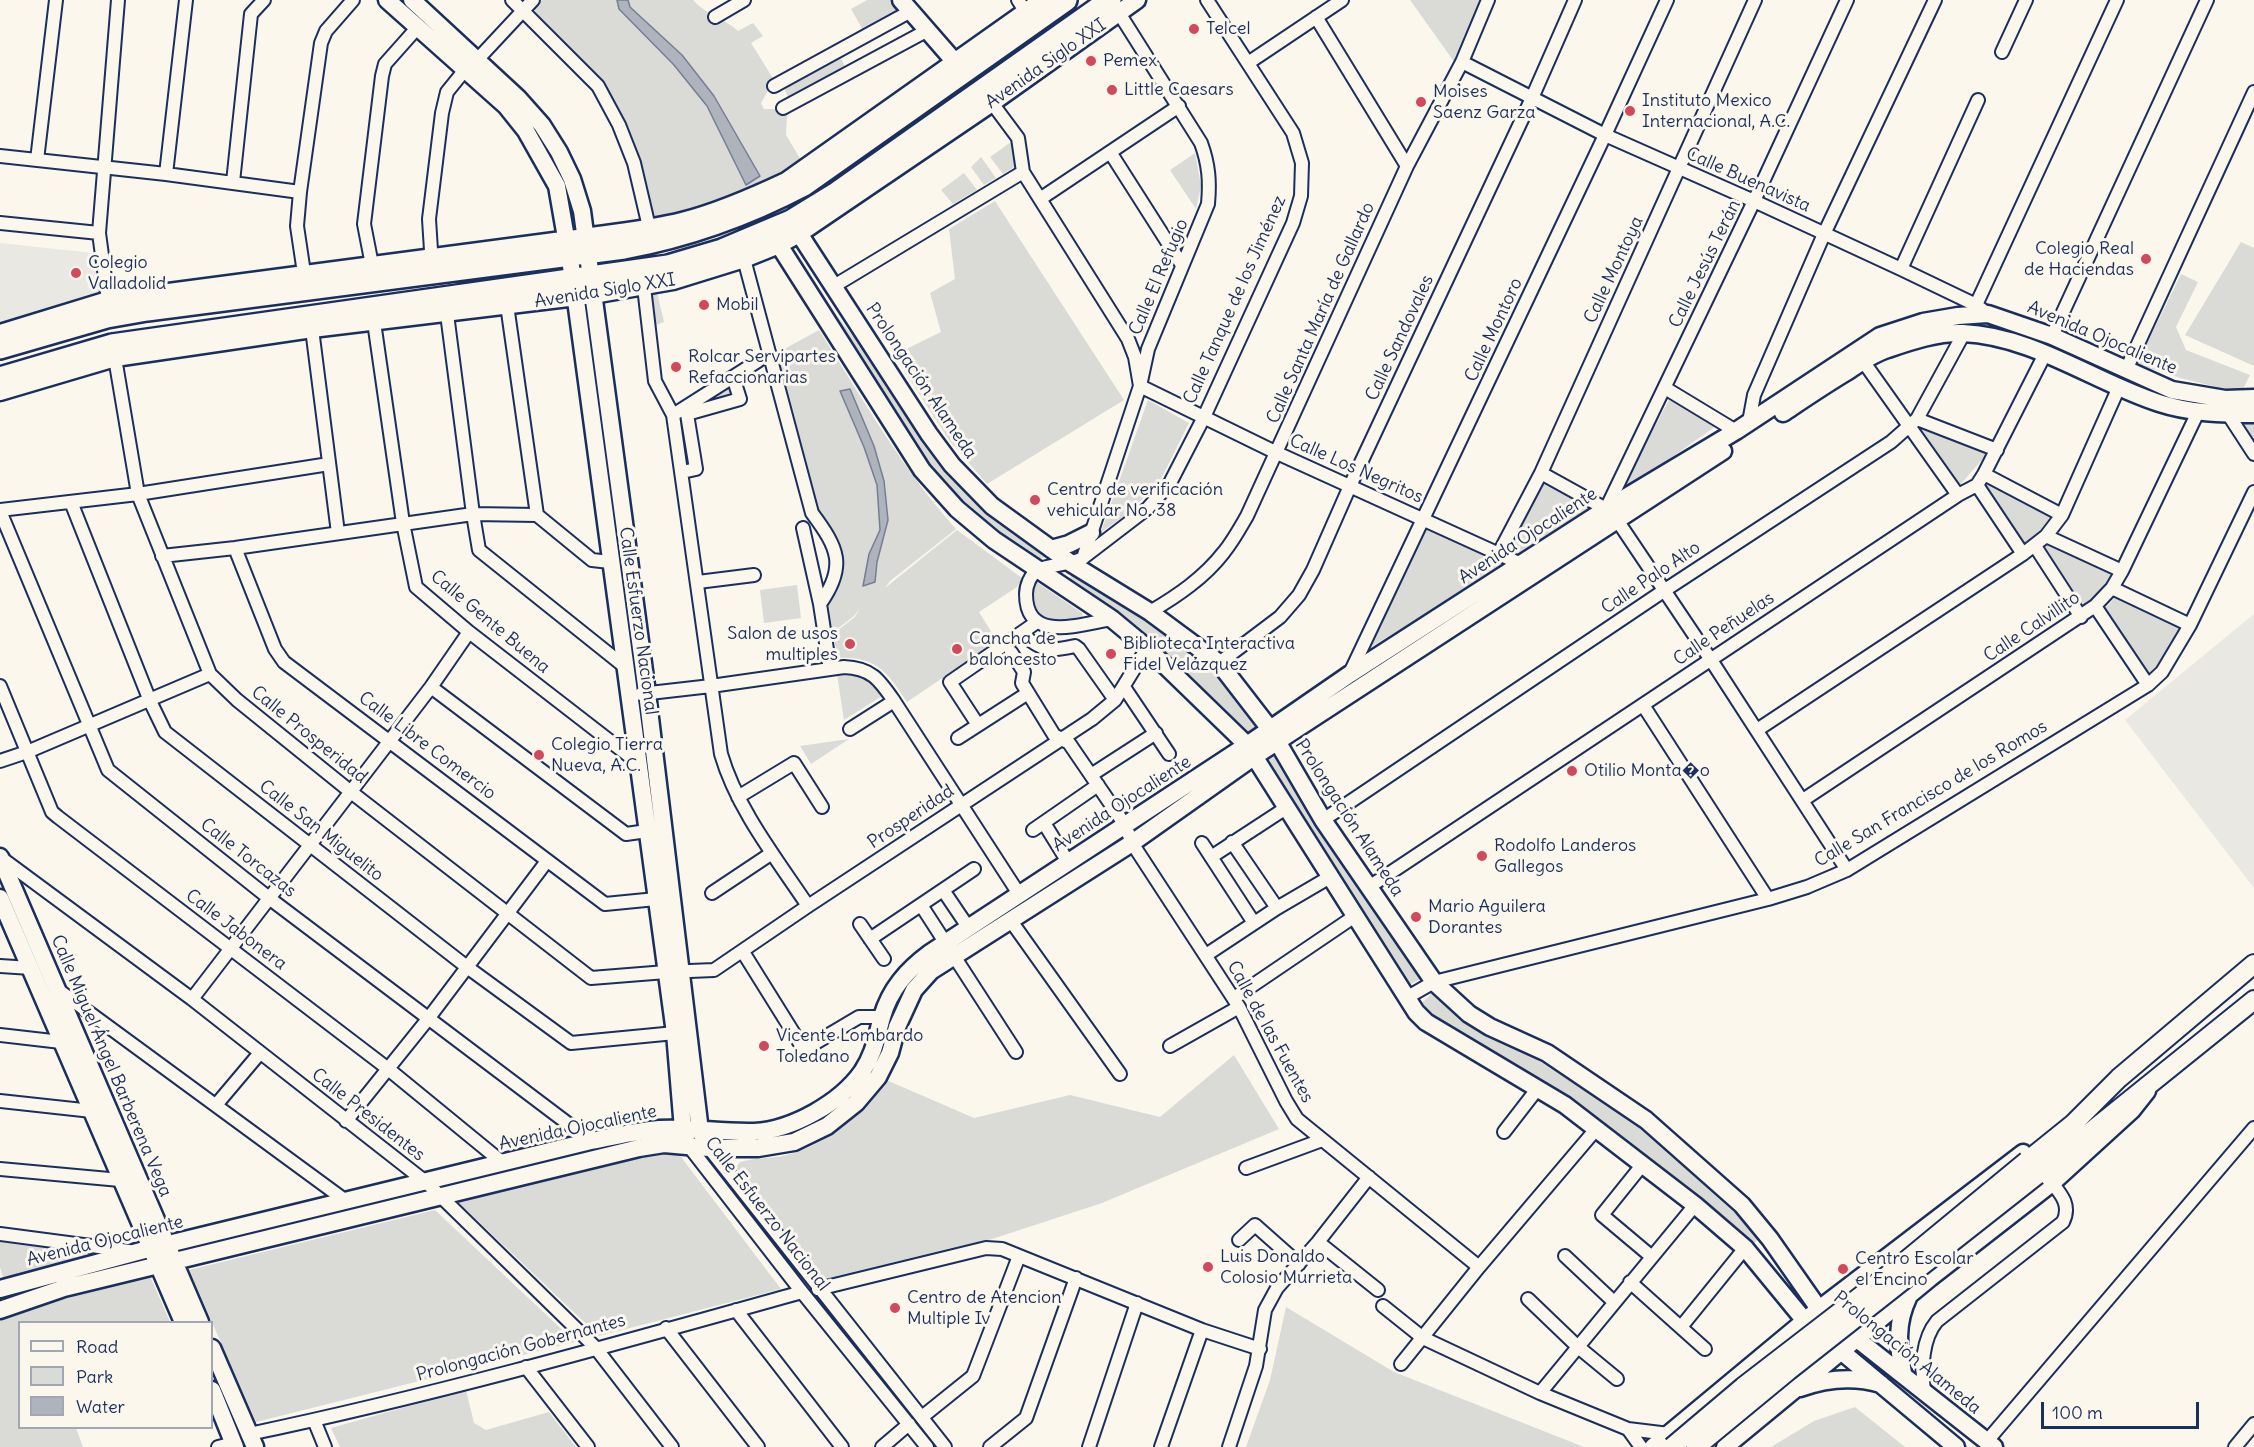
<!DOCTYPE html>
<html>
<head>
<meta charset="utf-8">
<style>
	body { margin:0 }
	#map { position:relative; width:2254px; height:1447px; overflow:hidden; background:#fbf7ec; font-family:Delius,sans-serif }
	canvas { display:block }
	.legend { position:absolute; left:18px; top:1321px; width:195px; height:108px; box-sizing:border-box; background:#fbf7ec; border:2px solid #a1a7b3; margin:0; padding:8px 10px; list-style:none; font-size:18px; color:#1b2f5e }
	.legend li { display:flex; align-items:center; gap:12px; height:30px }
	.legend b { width:30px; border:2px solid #a1a7b3 }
	.scale { position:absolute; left:2041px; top:1402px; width:158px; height:27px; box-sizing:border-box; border:3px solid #1b2f5e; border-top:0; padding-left:8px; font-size:18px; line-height:21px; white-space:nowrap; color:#1b2f5e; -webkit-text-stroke:4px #fbf7ec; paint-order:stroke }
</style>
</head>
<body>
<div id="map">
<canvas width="2254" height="1447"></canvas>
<ul class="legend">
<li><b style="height:8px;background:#fbf7ec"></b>Road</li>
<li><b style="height:16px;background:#dadad7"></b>Park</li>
<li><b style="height:16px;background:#afb3bb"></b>Water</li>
</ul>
<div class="scale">100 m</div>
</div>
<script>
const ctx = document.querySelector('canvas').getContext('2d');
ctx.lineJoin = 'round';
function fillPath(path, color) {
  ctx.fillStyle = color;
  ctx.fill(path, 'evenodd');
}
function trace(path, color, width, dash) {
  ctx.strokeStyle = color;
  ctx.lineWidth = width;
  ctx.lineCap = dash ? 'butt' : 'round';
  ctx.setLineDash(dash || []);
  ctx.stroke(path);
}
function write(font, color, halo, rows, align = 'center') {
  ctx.font = font + ' Delius,sans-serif';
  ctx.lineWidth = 6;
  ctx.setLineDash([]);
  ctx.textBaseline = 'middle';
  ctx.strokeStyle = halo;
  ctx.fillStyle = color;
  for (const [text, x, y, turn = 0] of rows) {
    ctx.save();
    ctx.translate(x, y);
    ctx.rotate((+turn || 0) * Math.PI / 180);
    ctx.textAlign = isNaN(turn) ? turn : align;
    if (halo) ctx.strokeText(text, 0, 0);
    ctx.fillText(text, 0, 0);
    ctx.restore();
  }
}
const built = new Path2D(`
	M0,243L93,253L100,296L0,325Z
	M2254,614V888L2125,720Z`);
const green = new Path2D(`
	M542,0H693C709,17 723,17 738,31L753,23L763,36L751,43L774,80L761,103L764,109H774L787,114L786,135L801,160C755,189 707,207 653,220L620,118L536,17L535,8Z
	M867,0H892L900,9L863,30L851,9Z
	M1410,0H1482L1455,63Z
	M841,58L846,69L789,99L784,88Z
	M1011,142L1016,166L1003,174L990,157Z
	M1195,153L1201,186L1196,209L1170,170Z
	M981,157L996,178L984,185L971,167Z
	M964,173L977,190L953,204L941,190Z
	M995,201L1124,400L987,484L949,440L894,355L941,332L930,293L955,279L949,229Z
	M2241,242L2254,248V366L2185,335Z
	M795,250L838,317L883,376L925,439L1049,556L1035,560L999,536L965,507L940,481L914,446L792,252Z
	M2181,274L2198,282L2176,327L2186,350L2250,375L2241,393L2180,378L2137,364Z
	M657,292L664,322L656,325L652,293Z
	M819,330C862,398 902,469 956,529L890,581L885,588L957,530L1022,578L1017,587L979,612L997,641L907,702C887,672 876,656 838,658L833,634L855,617L860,608L854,616L832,633L827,604L837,591L842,574L839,553L817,512L775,354Z
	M731,383L734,396L697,406Z
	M1148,400L1189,423L1161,479L1130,512L1101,532Z
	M1669,400L1719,424L1618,495Z
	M2254,419V444L2240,420Z
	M1919,425L1987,454L1959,486Z
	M1543,480L1596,509L1521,558L1506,551Z
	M1985,480L2055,516L2041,534L2025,548L1980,485Z
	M1428,522L1509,564L1361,653Z
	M2047,541L2116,573L2101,595L2082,611L2040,547Z
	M1076,573L1081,575L1214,667L1259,726L1247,734L1158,645L1072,585L1069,581L1071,576Z
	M1035,581L1082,613L1083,619C1063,621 1043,627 1034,604C1031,596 1031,589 1035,581Z
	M797,585L801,618L764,623L760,590Z
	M2117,595L2182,626L2167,653L2149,676L2103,611Z
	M837,674C858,674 870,679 882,696L844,720Z
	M849,739L811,764L800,746Z
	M1275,753L1422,978L1409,985L1263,759Z
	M1431,994L1468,1021L1526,1053L1633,1121L1760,1236L1750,1249L1605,1126L1523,1069L1439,1021L1422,1003Z
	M1234,1055L1279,1129L1102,1203L992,1239L823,1283L735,1173V1168L740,1162C757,1157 775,1159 791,1154C829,1143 863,1112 884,1079L974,1118L1070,1095L1160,1117Z
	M642,1153H678L781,1289L599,1336L458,1202Z
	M435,1210L575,1342L256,1422L189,1270Z
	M0,1241L109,1253L4,1281L0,1267Z
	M150,1276L170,1322H20V1428H76L83,1447H0V1316Z
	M1286,1307L1394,1372L1584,1447H1246L1270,1380Z
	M466,1390L474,1423L486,1430L549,1412L576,1447H340L331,1428Z
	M1855,1407L1905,1447H1771L1814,1421Z`);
const water = new Path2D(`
	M617,0H628L630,7L682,55L714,96L760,176L746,185L707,106L674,65L619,9Z
	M850,389L874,446L884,481L888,520L877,562L875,582L863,586L869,554L880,530L877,485L864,447L840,391Z`);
const street = new Path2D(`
	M512,0L598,86L619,125L634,163L649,227
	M1018,0L1029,17
	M715,17L744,0
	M1316,17L1407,166
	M2002,52L2026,0
	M477,60L533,0
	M1462,62L1605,135L1754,201L1901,269L1976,305L1988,314
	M1248,63L1342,0
	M774,86L911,11
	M992,103L1018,138L1023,172L1128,339L1135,357L1140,386L1277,453L1521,564
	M783,108L928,30
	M1110,152L1182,265
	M0,156L166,174L300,192
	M37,160L56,0
	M166,174L186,0
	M233,182L251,14L264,0
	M1040,199L1179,106
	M0,223L99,233
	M744,259L812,513C838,548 847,566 820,604
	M372,265L364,224L382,76L385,64L417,28
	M432,266L429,219L442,113L447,92L464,71
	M1901,269L1978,100
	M304,273L297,226L300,192L321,43L326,31L353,0
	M834,286L1023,172
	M644,287L655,381L673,415L721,754C737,809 776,858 808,906
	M108,300L99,233L118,0
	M507,305L537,515L592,560L610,562
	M1976,305L2117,0
	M447,314L473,514L479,550L624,666
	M374,322L403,523L416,587L469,632L637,762
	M312,329L338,533
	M2052,336L2207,0
	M115,358L138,494L210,674L237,700L351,792L591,978L666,972L714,970L808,906L1092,719L1115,700L1147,648
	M1863,361L1958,495
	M2126,370L2254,92
	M1665,388L1736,431
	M2227,409L2228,414L2254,454
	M687,414L740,399L733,377
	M673,415L758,361
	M1917,419L1997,450
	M1749,422L1754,395L1824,234L1935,0
	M682,472L696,469L686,408
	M1541,473L1606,509L1617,520L1711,660L1847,870
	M1984,474L2062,515
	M1977,485L2023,554
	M71,502L150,701L165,732L467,967L571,1043L675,1033
	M1606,509L1754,201L1847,0
	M0,510L138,494L329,464
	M0,511L108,770L269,898L591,1141
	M803,528L820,604L830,669
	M2046,536L2122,571
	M2035,546L2081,617
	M235,548L275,649L284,662L605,904L656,899
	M1499,553L1541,473L1755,0
	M162,556L235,548L473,514L537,515
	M1084,557L1148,508L1170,483L1204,417L1293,223L1301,196L1302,163L1293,133L1207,0
	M698,582L754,575
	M2112,588L2190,625
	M2095,606L2148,685
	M1150,612C1177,596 1204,578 1224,552C1233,541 1240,528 1247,516L1407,166L1462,62L1488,0
	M1112,619C1081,624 1026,644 1026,594C1026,586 1030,575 1038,570C1050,564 1067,566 1083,558L1140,386L1148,349L1208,204C1210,182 1209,165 1201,143L1119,13
	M1022,634C1042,651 1049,652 1075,646L1079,649L1115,700
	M1011,652L1024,672L1022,683L1054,735L1069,743L1125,825L1132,843L1239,1007L1286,1101L1297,1119L1479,1267
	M1219,663L1280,617L1299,595L1313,570L1350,486L1532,98L1575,0
	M1350,673L1605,135L1667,0
	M0,686L52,812L58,817L387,1068L503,1163
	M431,687L626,834L647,831
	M1124,687L1169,754
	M641,694L711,686L844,667C871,668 879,679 894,701L1019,894
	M1643,705L1768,899
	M978,725L950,682L1037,622
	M850,729L894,701
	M1757,730L2023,554L2046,536L2062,515L2119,387
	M958,738L1028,693
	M0,761L27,752L210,674
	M1091,775L1156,733
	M738,797L794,763L822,807
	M1803,800L2095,606L2112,588L2122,571L2198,412
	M1323,820L1665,590L1891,442L1917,419L1964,333
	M1044,823L1068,862
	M1033,830L1098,785
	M1232,842L1277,908
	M1202,843L1254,923
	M0,857L192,999L427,1183L595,1347L672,1447
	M1211,857L1286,808
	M1369,887L1958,495L1977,485L1984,474L2045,354
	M943,890L968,927
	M712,893L772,853
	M921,905L1016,1052
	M1011,921L1120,1074
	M860,924L884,959
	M870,939L974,869
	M743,952L801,1045L804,1047L810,1046L859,1017H882
	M1206,955L1277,908L1330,877
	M0,966L31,968
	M57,989L346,1201
	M1234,998L1355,916
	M1406,998L1434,982L1768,899L1807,887L1847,870L2148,685L2162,672L2190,625L2254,492
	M192,999L431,687L469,632
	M0,1035L61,1042
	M1170,1046L1239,1007
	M0,1101L92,1111
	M216,1105L259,1054
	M346,1121L428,1019L547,861
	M1504,1132L1538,1088
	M688,1145L802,1292L927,1447
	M709,1148L945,1447
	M1643,1164L1602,1215L1652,1257
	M1246,1168L1322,1140
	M0,1169L120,1180
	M0,1234L129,1251
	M1239,1240L1255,1225L1299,1264
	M1318,1242L1378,1290
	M1565,1256L1614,1302
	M1630,1282L1705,1349
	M818,1289L986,1248L1002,1249L1202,1330L1260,1349
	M1528,1299L1577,1346L1617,1379
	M1383,1306L1423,1338L1540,1393L1628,1429L1669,1434
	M736,1310L842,1447
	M1681,1327L1745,1248
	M666,1328L758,1447
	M1401,1364L1479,1267L1597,1128
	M526,1367L588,1447
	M1924,1391C1921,1368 1922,1339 1937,1321L2063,1222C2071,1206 2062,1195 2052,1183
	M1540,1393L1695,1205
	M922,1417L973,1376L1019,1256
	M314,1420L325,1447
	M1628,1429L1641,1447
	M249,1434C435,1395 619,1343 802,1292
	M1987,1441L2254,1128
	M218,1447L234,1443
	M882,1447L909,1424
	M990,1447L1026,1418L1076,1278
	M1089,1447L1137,1303
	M1161,1447L1202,1330
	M1229,1447L1256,1366L1265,1310L1277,1288L1318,1242L1369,1177
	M2235,1447L2254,1424`);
const secondary = new Path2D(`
	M387,0L506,106L526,131L557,186L573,278L675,1033L683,1129L686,1140
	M412,0L518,98L542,125L559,152L572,179L582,211L647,693L700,1131L704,1139
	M901,0L955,62
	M791,221L929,434L952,465L992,506L1072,564L1150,612L1219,663L1270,729L1323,820L1434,982L1469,1014L1490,1027L1547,1053L1646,1120L1742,1205L1770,1239L1819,1309L1994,1447
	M770,231L922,470L957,509L994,540L1112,619L1147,648L1247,745L1416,1012L1426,1022L1565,1105L1695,1205L1745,1248L1805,1321L1956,1447
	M0,333L108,300L585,237C617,232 650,229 682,221C718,212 752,197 786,181L1042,0
	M0,392L115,358L312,329L593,295L673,281L744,259L779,245L799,234L992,103L1137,0
	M1783,413C1804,399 1826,384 1848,371C1860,363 1874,353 1888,349C1911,341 1938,332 1963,333C2033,336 2094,382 2159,403C2189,413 2223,414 2254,414
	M1051,549L1069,544L1091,533
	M0,857L200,1322
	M0,898L183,1322
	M0,1289L152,1248L591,1141C613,1137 636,1131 659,1129C690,1127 722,1133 754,1132C792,1130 840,1103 862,1072C875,1052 876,1038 882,1017C890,989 907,970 930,953L1247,745L1350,674L1606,509L1736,431L1880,336L1923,322L1958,316L1988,314L2052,336L2172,390L2225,399L2254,398
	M0,1310L64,1288L639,1148L664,1144L709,1148H758L794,1142L827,1126L856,1103L878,1077L890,1053L897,1027L914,990L931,971L1132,843L1255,756L1723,451
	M212,1348L255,1447
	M1903,1373C1898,1346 1896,1323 1908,1298
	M1800,1388C1825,1379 1854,1376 1881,1384
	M212,1390L235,1447
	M1653,1447L1819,1309L2023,1153
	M1725,1447L1930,1278L2052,1183L2132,1110L2147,1091`);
const primary = new Path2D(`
	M2027,1161L2073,1124L2119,1078L2254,964
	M2037,1175L2254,1000`);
const highway = new Path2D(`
	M0,348L107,317L147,310L624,248C689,236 745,216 804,185L1066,0
	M0,378L112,345L668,266L722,250L791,221L835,194L1110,0`);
const primaryBridge = new Path2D(`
	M1672,1447L1743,1387L1896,1269L2027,1161
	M1696,1447L1788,1371L2037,1175`);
const markers = [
	[1194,29,6,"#d1495b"],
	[1091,61,6,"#d1495b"],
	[1112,90,6,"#d1495b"],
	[1421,102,6,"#d1495b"],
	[1630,111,6,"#d1495b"],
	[2146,259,6,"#d1495b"],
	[76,273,6,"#d1495b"],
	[704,305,6,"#d1495b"],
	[676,367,6,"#d1495b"],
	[1035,500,6,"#d1495b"],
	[850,644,6,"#d1495b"],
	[957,649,6,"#d1495b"],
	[1111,654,6,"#d1495b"],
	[539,755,6,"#d1495b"],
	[1572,771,6,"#d1495b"],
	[1482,856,6,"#d1495b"],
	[1416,917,6,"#d1495b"],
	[764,1046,6,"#d1495b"],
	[1208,1267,6,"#d1495b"],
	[1843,1269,6,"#d1495b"],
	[895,1308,6,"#d1495b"]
];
const poiNames = [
	["Telcel",1206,29],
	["Pemex",1103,61],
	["Little Caesars",1124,90],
	["Moises",1433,92],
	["Saenz Garza",1433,113],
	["Instituto Mexico",1642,101],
	["Internacional, A.C.",1642,122],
	["Colegio Real",2134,249,"right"],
	["de Haciendas",2134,270,"right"],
	["Colegio",88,263],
	["Valladolid",88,284],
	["Mobil",716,305],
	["Rolcar Servipartes",688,357],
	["Refaccionarias",688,378],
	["Centro de verificación",1047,490],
	["vehicular No. 38",1047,511],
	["Salon de usos",838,634,"right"],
	["multiples",838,655,"right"],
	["Cancha de",969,639],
	["baloncesto",969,660],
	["Biblioteca Interactiva",1123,644],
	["Fidel Velázquez",1123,665],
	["Colegio Tierra",551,745],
	["Nueva, A.C.",551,766],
	["Otilio Monta�o",1584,771],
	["Rodolfo Landeros",1494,846],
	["Gallegos",1494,867],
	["Mario Aguilera",1428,907],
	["Dorantes",1428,928],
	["Vicente Lombardo",776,1036],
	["Toledano",776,1057],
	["Luis Donaldo",1220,1257],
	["Colosio Murrieta",1220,1278],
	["Centro Escolar",1855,1259],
	["el Encino",1855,1280],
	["Centro de Atencion",907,1298],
	["Multiple Iv",907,1319]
];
const streetNames = [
	["Avenida Siglo XXI",1046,64,-35],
	["Calle Buenavista",1748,180,24],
	["Calle Jesús Terán",1705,264,-64],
	["Calle Montoya",1614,270,-65],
	["Calle El Refugio",1159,277,-67],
	["Avenida Siglo XXI",605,291,-9],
	["Calle Tanque de los Jiménez",1235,300,-66],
	["Calle Santa María de Gallardo",1321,313,-66],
	["Calle Montoro",1494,330,-65],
	["Calle Sandovales",1400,338,-65],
	["Avenida Ojocaliente",2102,338,23],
	["Prolongación Alameda",921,381,56],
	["Calle Los Negritos",1356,469,24],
	["Avenida Ojocaliente",1528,536,-33],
	["Calle Palo Alto",1651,578,-34],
	["Calle Esfuerzo Nacional",638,621,82],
	["Calle Gente Buena",490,622,40],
	["Calle Calvillito",2032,627,-34],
	["Calle Peñuelas",1724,629,-34],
	["Calle Prosperidad",309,735,39],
	["Calle Libre Comercio",427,746,37],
	["Calle San Francisco de los Romos",1931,794,-31],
	["Avenida Ojocaliente",1122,804,-33],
	["Prosperidad",911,817,-34],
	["Prolongación Alameda",1349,818,57],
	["Calle San Miguelito",321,831,38],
	["Calle Torcazas",248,858,38],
	["Calle Jabonera",236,930,37],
	["Calle de las Fuentes",1270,1032,61],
	["Calle Miguel Ángel Barberena Vega",111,1066,67],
	["Calle Presidentes",368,1115,38],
	["Avenida Ojocaliente",578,1128,-12],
	["Calle Esfuerzo Nacional",767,1214,52],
	["Avenida Ojocaliente",105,1241,-14],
	["Prolongación Gobernantes",521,1348,-15],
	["Prolongación Alameda",1907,1353,39]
];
fillPath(built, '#eae8e2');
fillPath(green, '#dadad7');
fillPath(water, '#afb3bb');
trace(water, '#747e96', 1.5);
trace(street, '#1b2f5e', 16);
trace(secondary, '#1b2f5e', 21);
trace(primary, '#1b2f5e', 22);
trace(highway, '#1b2f5e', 26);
trace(street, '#fbf7ec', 12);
trace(secondary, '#fbf7ec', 16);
trace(primary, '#fbf7ec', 18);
trace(highway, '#fbf7ec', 21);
trace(primaryBridge, '#1b2f5e', 22, []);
trace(primaryBridge, '#fbf7ec', 18);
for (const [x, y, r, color] of markers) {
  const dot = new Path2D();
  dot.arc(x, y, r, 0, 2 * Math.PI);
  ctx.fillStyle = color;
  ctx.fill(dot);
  trace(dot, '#fbf7ec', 2);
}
write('18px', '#1b2f5e', '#fbf7ec', poiNames, 'left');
write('18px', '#1b2f5e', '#fbf7ec', streetNames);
</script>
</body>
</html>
